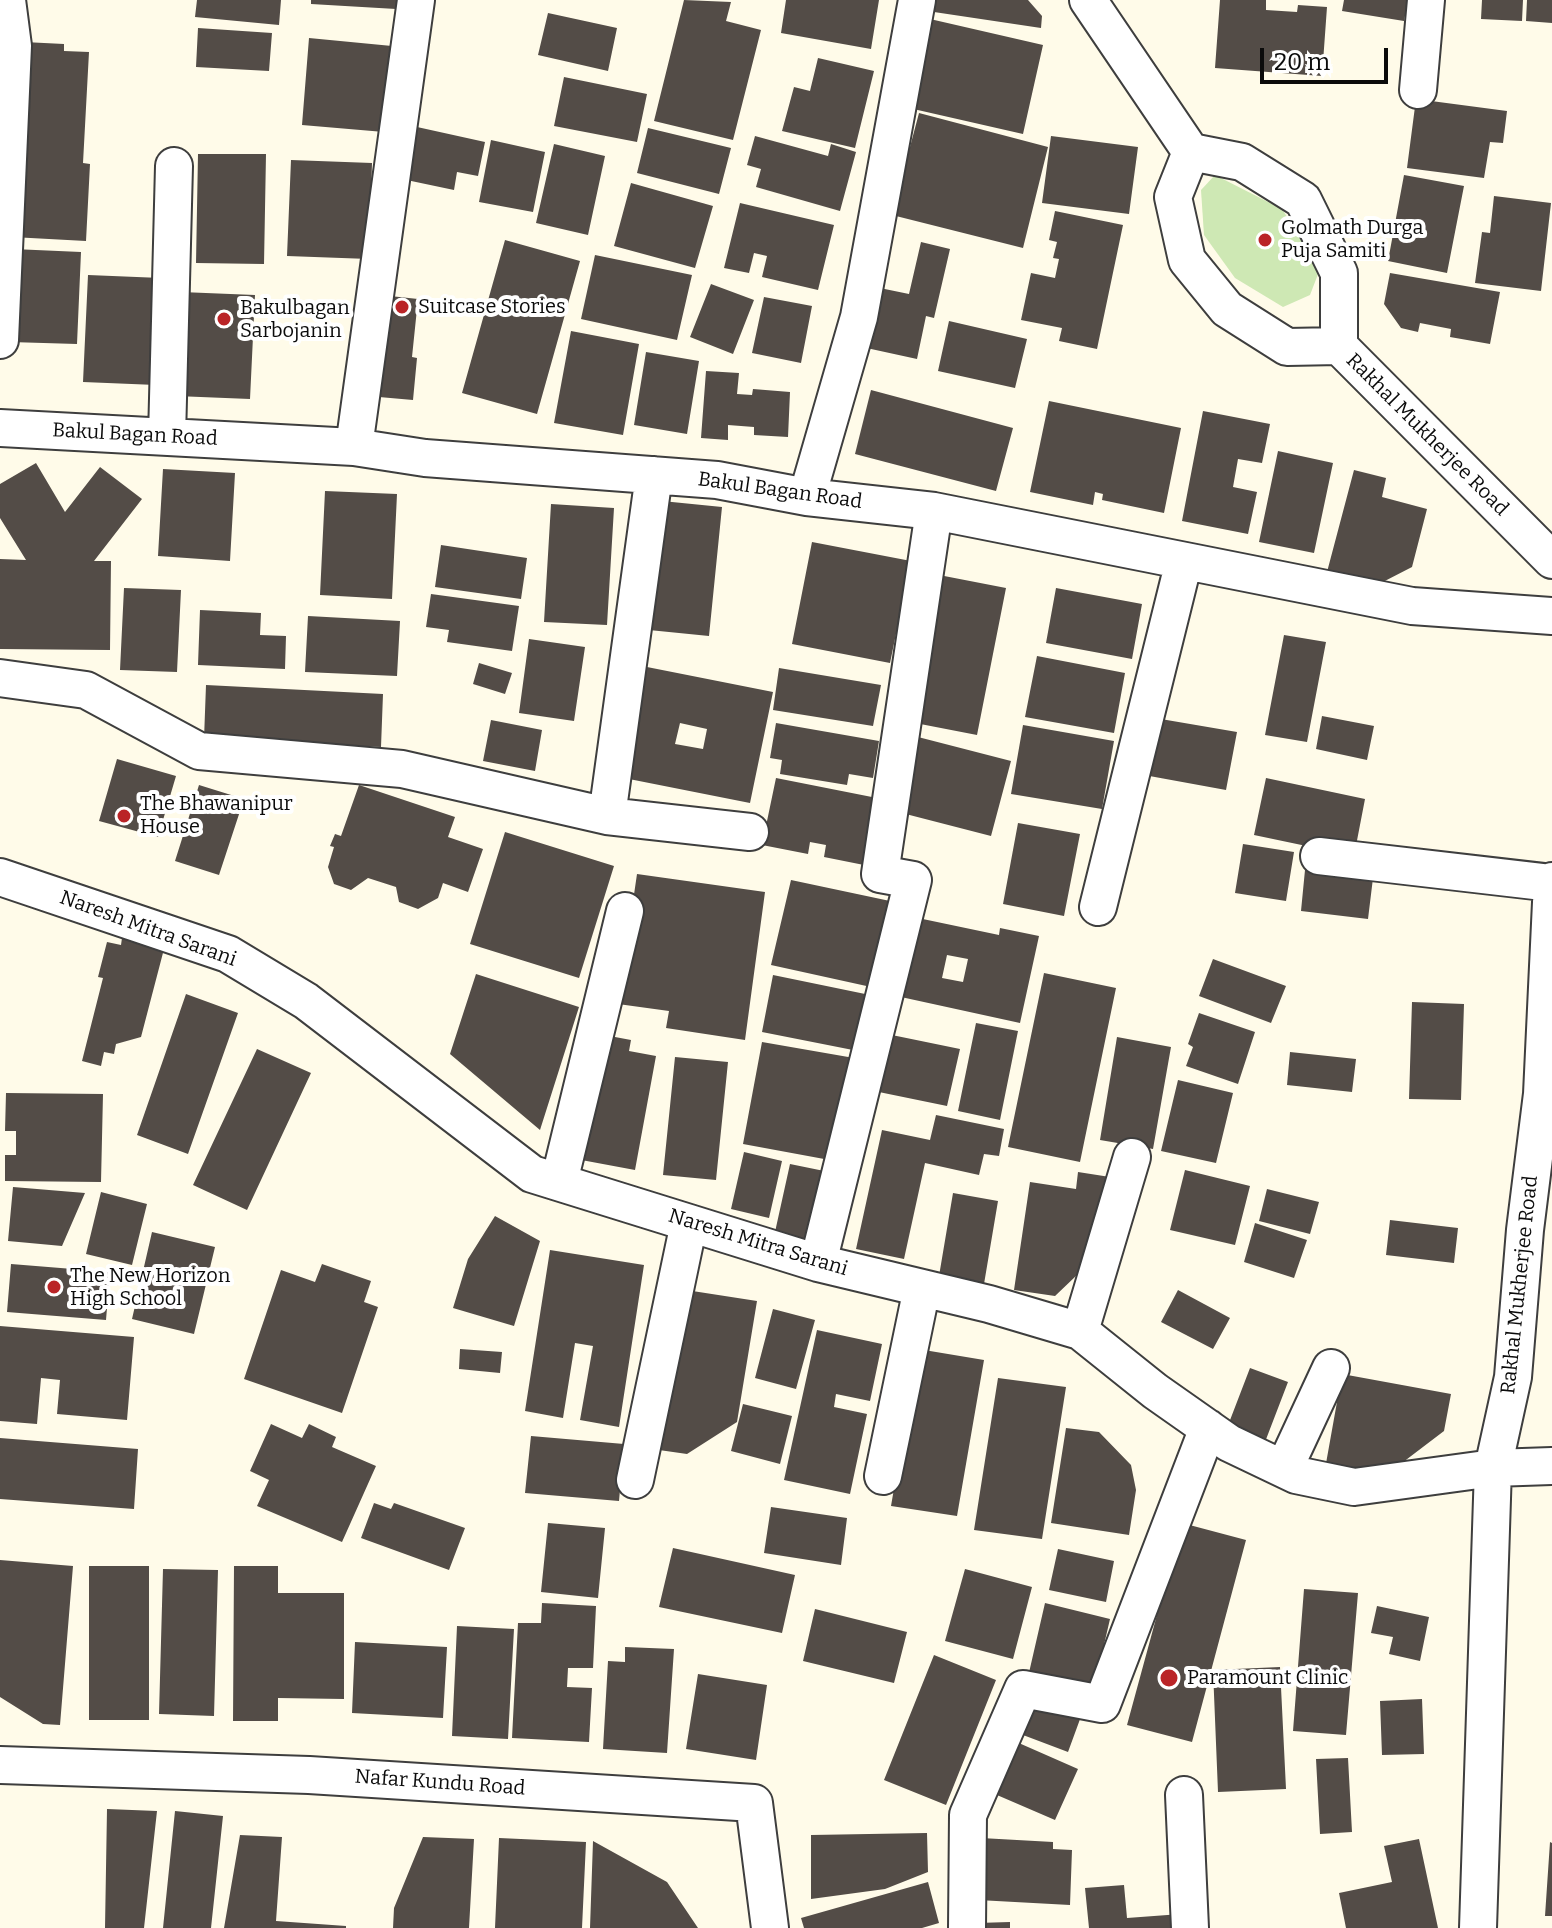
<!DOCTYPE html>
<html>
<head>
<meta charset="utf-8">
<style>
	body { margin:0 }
	#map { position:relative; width:1552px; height:1928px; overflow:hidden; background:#fffbe9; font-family:Bitter,serif }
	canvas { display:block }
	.scale { position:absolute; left:1260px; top:48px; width:128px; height:36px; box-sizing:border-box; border:4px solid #0b0b0b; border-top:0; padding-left:10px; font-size:24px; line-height:28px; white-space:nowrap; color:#0b0b0b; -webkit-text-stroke:6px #fff; paint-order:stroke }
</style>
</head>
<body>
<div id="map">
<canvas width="1552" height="1928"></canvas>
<div class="scale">20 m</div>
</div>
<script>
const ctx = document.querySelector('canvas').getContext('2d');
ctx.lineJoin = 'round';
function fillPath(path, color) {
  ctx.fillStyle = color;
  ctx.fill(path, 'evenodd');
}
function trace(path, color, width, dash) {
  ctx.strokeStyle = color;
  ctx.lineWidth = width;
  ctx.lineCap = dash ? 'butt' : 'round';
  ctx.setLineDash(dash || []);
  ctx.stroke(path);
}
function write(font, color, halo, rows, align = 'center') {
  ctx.font = font + ' Bitter,serif';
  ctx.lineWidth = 8;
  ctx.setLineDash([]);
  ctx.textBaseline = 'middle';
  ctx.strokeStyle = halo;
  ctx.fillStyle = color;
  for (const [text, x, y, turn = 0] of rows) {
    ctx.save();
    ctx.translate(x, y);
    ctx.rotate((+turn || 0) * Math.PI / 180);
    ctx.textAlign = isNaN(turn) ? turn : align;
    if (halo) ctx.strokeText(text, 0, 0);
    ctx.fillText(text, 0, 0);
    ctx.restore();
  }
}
const green = new Path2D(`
	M1215,175L1282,209L1320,269L1310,295L1283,307L1235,278L1204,235L1201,190Z`);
const building = new Path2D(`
	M197,0H281L279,25L195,17Z
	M311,0H396V9L311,4Z
	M684,0L731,2L726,21L761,30L733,140L654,121Z
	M786,0H879L871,49L781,33Z
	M936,0H1028L1042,16L1041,28L934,12Z
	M1220,0H1266V10L1297,12L1298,5L1327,7L1322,76L1215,68Z
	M1344,0H1408L1404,21L1342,11Z
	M1482,0H1523L1522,21L1481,19Z
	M1527,0H1552V23L1526,21Z
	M548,13L617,28L608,71L538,55Z
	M930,19L1043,45L1023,134L909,108Z
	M198,28L272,33L269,71L196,67Z
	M309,38L392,46L384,132L302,125Z
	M24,42L64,44V51L89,52L83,163L90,164L86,241L12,237Z
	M818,58L874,71L855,148L782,131L794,87L810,91Z
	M564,77L647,94L637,142L554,126Z
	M1416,99L1507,111L1503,143L1490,142L1484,178L1407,168Z
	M919,113L1048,147L1023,248L892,215Z
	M408,125L485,142L478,176L457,172L454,190L397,178Z
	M648,128L731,148L719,194L637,173Z
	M755,136L828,156L831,144L856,152L840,211L756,187L761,169L747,165Z
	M1051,136L1138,147L1129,214L1042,203Z
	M491,140L545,152L533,212L479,202Z
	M554,144L605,156L588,235L536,223Z
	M198,154H266L264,264L196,263Z
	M291,160L372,163L369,259L287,256Z
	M1404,175L1464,186L1447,273L1388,261Z
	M631,183L713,206L695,268L614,246Z
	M1494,196L1551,203L1541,291L1475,283L1482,232L1490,233Z
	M740,203L834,225L818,290L762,277L767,256L754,253L749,273L724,268Z
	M1055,211L1123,225L1097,349L1059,341L1062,328L1021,320L1031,273L1055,278L1059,259L1053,258L1057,242L1049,240Z
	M505,240L580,261L537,414L462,393Z
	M921,242L950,249L934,318L926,316L917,359L862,347L875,287L909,294Z
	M13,249L81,252L77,344L10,342Z
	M595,255L692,275L677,340L581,319Z
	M1390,273L1500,292L1490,344L1450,337L1451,329L1420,323L1418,332L1401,328L1384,304Z
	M88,275L161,278L156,385L83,382Z
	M711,284L754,300L733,354L690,337Z
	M181,292L255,295L250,399L176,396Z
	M390,296L418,299L412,357L417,358L413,400L379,397Z
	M764,297L812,306L801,363L752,353Z
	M949,321L1027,339L1015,388L938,371Z
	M571,331L639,344L623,435L554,423Z
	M646,352L699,361L687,434L634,425Z
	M706,371L739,373L737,394L752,395L753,389L790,392L788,437L754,435V427L728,425V440L701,438Z
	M871,390L1013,428L996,491L855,454Z
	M1049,401L1181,428L1164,513L1102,500L1103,494L1095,492L1093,505L1030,492Z
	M1203,411L1270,424L1262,463L1238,459L1233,487L1257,492L1248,534L1182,521Z
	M1278,451L1333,463L1314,553L1259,542Z
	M36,463L65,512L100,467L142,499L94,561H111L110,650L0,649V559L26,560L0,518V484Z
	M163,469L235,473L230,561L158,556Z
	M1354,470L1386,478L1382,497L1427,509L1412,567L1377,585L1327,572Z
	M325,491L397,494L392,599L320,595Z
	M662,501L722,507L709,636L649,630Z
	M551,504L614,508L607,625L544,622Z
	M812,542L911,561L890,663L792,644Z
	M441,545L527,558L521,599L435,587Z
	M939,575L1006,588L977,735L910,722Z
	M124,588L181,590L177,672L120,670Z
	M1056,588L1142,604L1132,659L1046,643Z
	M431,594L519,606L512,651L447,642L449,630L426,627Z
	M200,610L261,613L260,635L286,636L285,669L198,665Z
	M308,616L400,621L397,676L305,672Z
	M1284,635L1326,642L1307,742L1265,735Z
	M529,639L585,647L574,721L519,713Z
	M1037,656L1125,673L1114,733L1025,717Z
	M479,663L512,673L505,694L473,684Z
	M647,667L773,692L750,803L624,778ZM680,723L707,729L703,749L675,744Z
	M779,668L881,685L873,726L773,710Z
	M206,685L383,694L381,747L204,739Z
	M1322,716L1374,726L1367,760L1316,749Z
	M1155,718L1237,732L1226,790L1144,775Z
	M491,720L542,730L535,771L483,761Z
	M776,723L879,741L873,778L849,774L847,785L780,774L782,760L770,758Z
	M1023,725L1114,741L1102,809L1011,794Z
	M918,737L1011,761L991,836L898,812Z
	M117,759L176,776L158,837L99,821Z
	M776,778L882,799L869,866L824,857L826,845L810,842L808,854L762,845Z
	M1266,778L1365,799L1354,856L1254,835Z
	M199,785L244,799L219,875L175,861Z
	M359,785L455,817L448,837L483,849L468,892L443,883L438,898L418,909L399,902L396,887L368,878L351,890L334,884L328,867L334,847L330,846L335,834L341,836Z
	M1018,823L1080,834L1064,916L1003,904Z
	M505,832L614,866L579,978L470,944Z
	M1243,844L1294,852L1286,901L1235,893Z
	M1305,870L1373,878L1368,919L1301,911Z
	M637,874L765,892L745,1040L666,1028L669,1011L618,1004Z
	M791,880L890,901L871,987L771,965Z
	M918,918L999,935L1000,928L1039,936L1020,1023L901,997ZM947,955L968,959L963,982L942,978Z
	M122,938L164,949L141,1037L116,1044L114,1054L104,1052L101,1066L82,1061L103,978L98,977L107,942L121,945Z
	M1213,959L1286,986L1271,1023L1199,996Z
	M1044,973L1116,988L1080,1162L1008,1147Z
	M476,974L579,1007L540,1130L450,1054Z
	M773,975L870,995L858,1051L762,1032Z
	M186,994L238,1013L188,1154L137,1135Z
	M1412,1002L1464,1004L1461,1100L1409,1099Z
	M1199,1013L1255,1032L1238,1084L1186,1066L1193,1047L1188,1044Z
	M976,1023L1018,1031L1000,1120L958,1111Z
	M599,1034L631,1040L629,1051L656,1056L635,1170L576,1159Z
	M887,1034L960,1049L947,1106L874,1091Z
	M1117,1037L1171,1047L1153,1149L1100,1140Z
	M762,1042L854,1058L835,1161L743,1144Z
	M257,1049L311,1073L247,1210L193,1185Z
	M1290,1052L1356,1059L1352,1092L1287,1085Z
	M675,1057L728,1062L716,1180L663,1175Z
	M1178,1080L1233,1093L1216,1163L1161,1151Z
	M6,1093L103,1094L101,1182L5,1181V1155H16V1131H5Z
	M936,1115L1004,1129L999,1156L984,1154L979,1175L925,1163L904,1259L856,1249L882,1130L930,1140Z
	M744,1152L782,1161L769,1218L731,1209Z
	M790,1164L834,1173L818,1242L775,1232Z
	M1185,1170L1250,1186L1235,1245L1170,1230Z
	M1078,1172L1110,1177L1098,1255L1055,1296L1014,1290L1030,1182L1076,1189Z
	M13,1187L85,1193L62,1246L8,1241Z
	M1267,1189L1319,1202L1310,1234L1259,1221Z
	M101,1192L147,1204L132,1265L86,1254Z
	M953,1193L998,1201L984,1284L939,1276Z
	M495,1216L540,1241L514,1326L453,1308L468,1259Z
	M1390,1220L1458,1228L1454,1263L1386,1255Z
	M1255,1223L1307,1240L1294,1278L1244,1262Z
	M152,1232L215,1247L194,1334L132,1319Z
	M550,1250L644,1265L619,1427L580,1420L593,1346L575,1343L563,1418L525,1411Z
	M11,1264L110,1272L106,1320L7,1312Z
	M322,1264L371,1281L364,1302L378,1307L342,1413L244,1379L281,1270L315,1282Z
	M686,1290L757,1301L737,1422L687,1454L659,1450Z
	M1178,1290L1230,1318L1213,1349L1161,1322Z
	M773,1309L815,1320L796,1389L755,1378Z
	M0,1326L134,1337L127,1420L57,1414L60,1380L41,1378L37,1424L0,1421Z
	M817,1330L882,1344L870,1401L836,1394L834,1407L867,1414L850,1494L784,1480Z
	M460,1349L502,1352L500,1373L459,1369Z
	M918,1349L984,1360L957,1516L891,1506Z
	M1250,1368L1288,1382L1265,1442L1227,1428Z
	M1342,1374L1451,1394L1444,1431L1394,1469H1325Z
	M998,1378L1066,1387L1042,1539L974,1530Z
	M743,1404L792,1416L780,1464L731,1451Z
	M271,1424L302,1438L309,1424L336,1437L332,1447L376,1466L342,1542L257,1506L269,1480L250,1471Z
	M1066,1428L1099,1432L1131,1465L1136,1490L1129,1535L1051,1523Z
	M531,1436L624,1444L619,1501L525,1493Z
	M0,1438L138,1449L134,1509L0,1499Z
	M374,1503L391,1509L394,1503L465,1528L449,1570L361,1538Z
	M771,1507L847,1518L841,1565L764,1553Z
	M548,1523L605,1528L598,1598L541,1592Z
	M1182,1523L1246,1540L1192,1742L1127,1725Z
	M673,1548L795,1575L782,1633L659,1607Z
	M1058,1549L1114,1561L1106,1602L1049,1590Z
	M0,1560L73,1566L60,1725L43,1724L0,1697Z
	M89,1566H149V1720H89Z
	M234,1566H278V1593H344V1699L278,1698V1721H233Z
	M163,1569L218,1570L214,1716L159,1714Z
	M965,1569L1032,1587L1013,1659L945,1641Z
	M1304,1589L1358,1593L1346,1735L1293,1731Z
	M542,1603L596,1606L593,1668H568L567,1687L592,1688L589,1742L512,1738L518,1623H541Z
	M1045,1603L1110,1619L1093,1692L1028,1677Z
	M1377,1606L1429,1617L1420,1661L1389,1654L1393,1637L1371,1633Z
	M815,1609L907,1632L894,1683L803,1661Z
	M457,1626L514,1629L508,1739L452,1736Z
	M355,1642L447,1647L443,1718L352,1713Z
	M625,1647L674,1649L667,1753L603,1749L608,1661L625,1662Z
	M934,1655L996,1680L946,1805L884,1780Z
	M1280,1667L1286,1789L1218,1792L1213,1670Z
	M698,1674L767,1685L756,1760L686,1749Z
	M1038,1694L1083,1711L1068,1752L1023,1735Z
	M1422,1699L1424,1754L1382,1755L1380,1701Z
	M1012,1740L1078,1769L1055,1820L990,1792Z
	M1348,1758L1352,1832L1320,1834L1316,1759Z
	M107,1809L157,1811L144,1928H105Z
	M175,1811L223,1816L211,1928H163Z
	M927,1833L928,1872L885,1889L811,1899V1835Z
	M240,1835L282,1837L276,1921L346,1926V1928H224Z
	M423,1837L474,1839L469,1928H393L394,1908Z
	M499,1838L586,1842L582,1928H495Z
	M981,1838L1053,1842V1849L1072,1850L1070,1905L978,1900Z
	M1419,1839L1438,1928H1346L1339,1893L1392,1882L1384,1846Z
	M593,1841L667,1882L698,1928H590Z
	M1550,1842L1552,1843V1916H1545Z
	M928,1882L939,1923L922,1928H804L801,1918Z
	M1124,1885L1127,1918L1181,1914L1182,1928H1089L1085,1888Z
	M1010,1922V1928H977V1923Z`);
const minor = new Path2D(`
	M1088,0L1191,152
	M1418,90L1426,0
	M1191,152L1173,197L1187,260L1227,309L1287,347L1339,346L1552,560
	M1191,152L1242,162L1303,200L1339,273V346
	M0,340L13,46L7,0
	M0,428L354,447L425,458L717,480L807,497L934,511L1412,606L1552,616
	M167,437L174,166
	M354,447L416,0
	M807,497L859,317L917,0
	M0,678L86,690L199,751L402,769L607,816L750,832
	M607,816L654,475
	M1319,856L1552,883
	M0,877L228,954L306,1001L532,1174L818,1263L989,1304L1080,1331L1155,1391L1229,1443L1296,1475L1354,1487L1493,1468L1552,1466
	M1098,907L1184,561
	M559,1182L625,911
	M818,1263L913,880L880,874L934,511
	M1080,1331L1132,1157
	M1284,1469L1331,1368
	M883,1476L922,1288
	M635,1480L689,1223
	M0,1765L309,1775L754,1803L770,1928
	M1184,1795L1190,1928
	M967,1928L968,1815L1023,1689L1102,1704L1208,1428
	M1478,1928L1493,1468L1513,1377L1525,1230L1542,1094L1552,881`);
const markers = [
	[1265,240,8,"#ba2427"],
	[402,307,8,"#ba2427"],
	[224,319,8,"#ba2427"],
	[124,816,8,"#ba2427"],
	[54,1287,8,"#ba2427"],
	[1169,1678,10,"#ba2427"]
];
const poiNames = [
	["Golmath Durga",1281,228],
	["Puja Samiti",1281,251],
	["Suitcase Stories",418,307],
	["Bakulbagan",240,308],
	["Sarbojanin",240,331],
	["The Bhawanipur",140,804],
	["House",140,827],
	["The New Horizon",70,1276],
	["High School",70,1299],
	["Paramount Clinic",1187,1678]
];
const streetNames = [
	["Bakul Bagan Road",135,435,3],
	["Rakhal Mukherjee Road",1427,435,45],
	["Bakul Bagan Road",780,491,8],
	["Naresh Mitra Sarani",148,929,20],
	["Naresh Mitra Sarani",758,1243,17],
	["Rakhal Mukherjee Road",1520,1285,-84],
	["Nafar Kundu Road",440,1783,4]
];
fillPath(green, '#cee8b4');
fillPath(building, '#534c47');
trace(minor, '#3e3e3e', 40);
trace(minor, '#fff', 36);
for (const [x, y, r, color] of markers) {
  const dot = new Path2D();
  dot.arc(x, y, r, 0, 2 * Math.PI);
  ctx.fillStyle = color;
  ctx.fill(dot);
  trace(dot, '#fff', 3);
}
write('20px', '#0b0b0b', '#fff', poiNames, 'left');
write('20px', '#0b0b0b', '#fff', streetNames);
</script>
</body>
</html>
